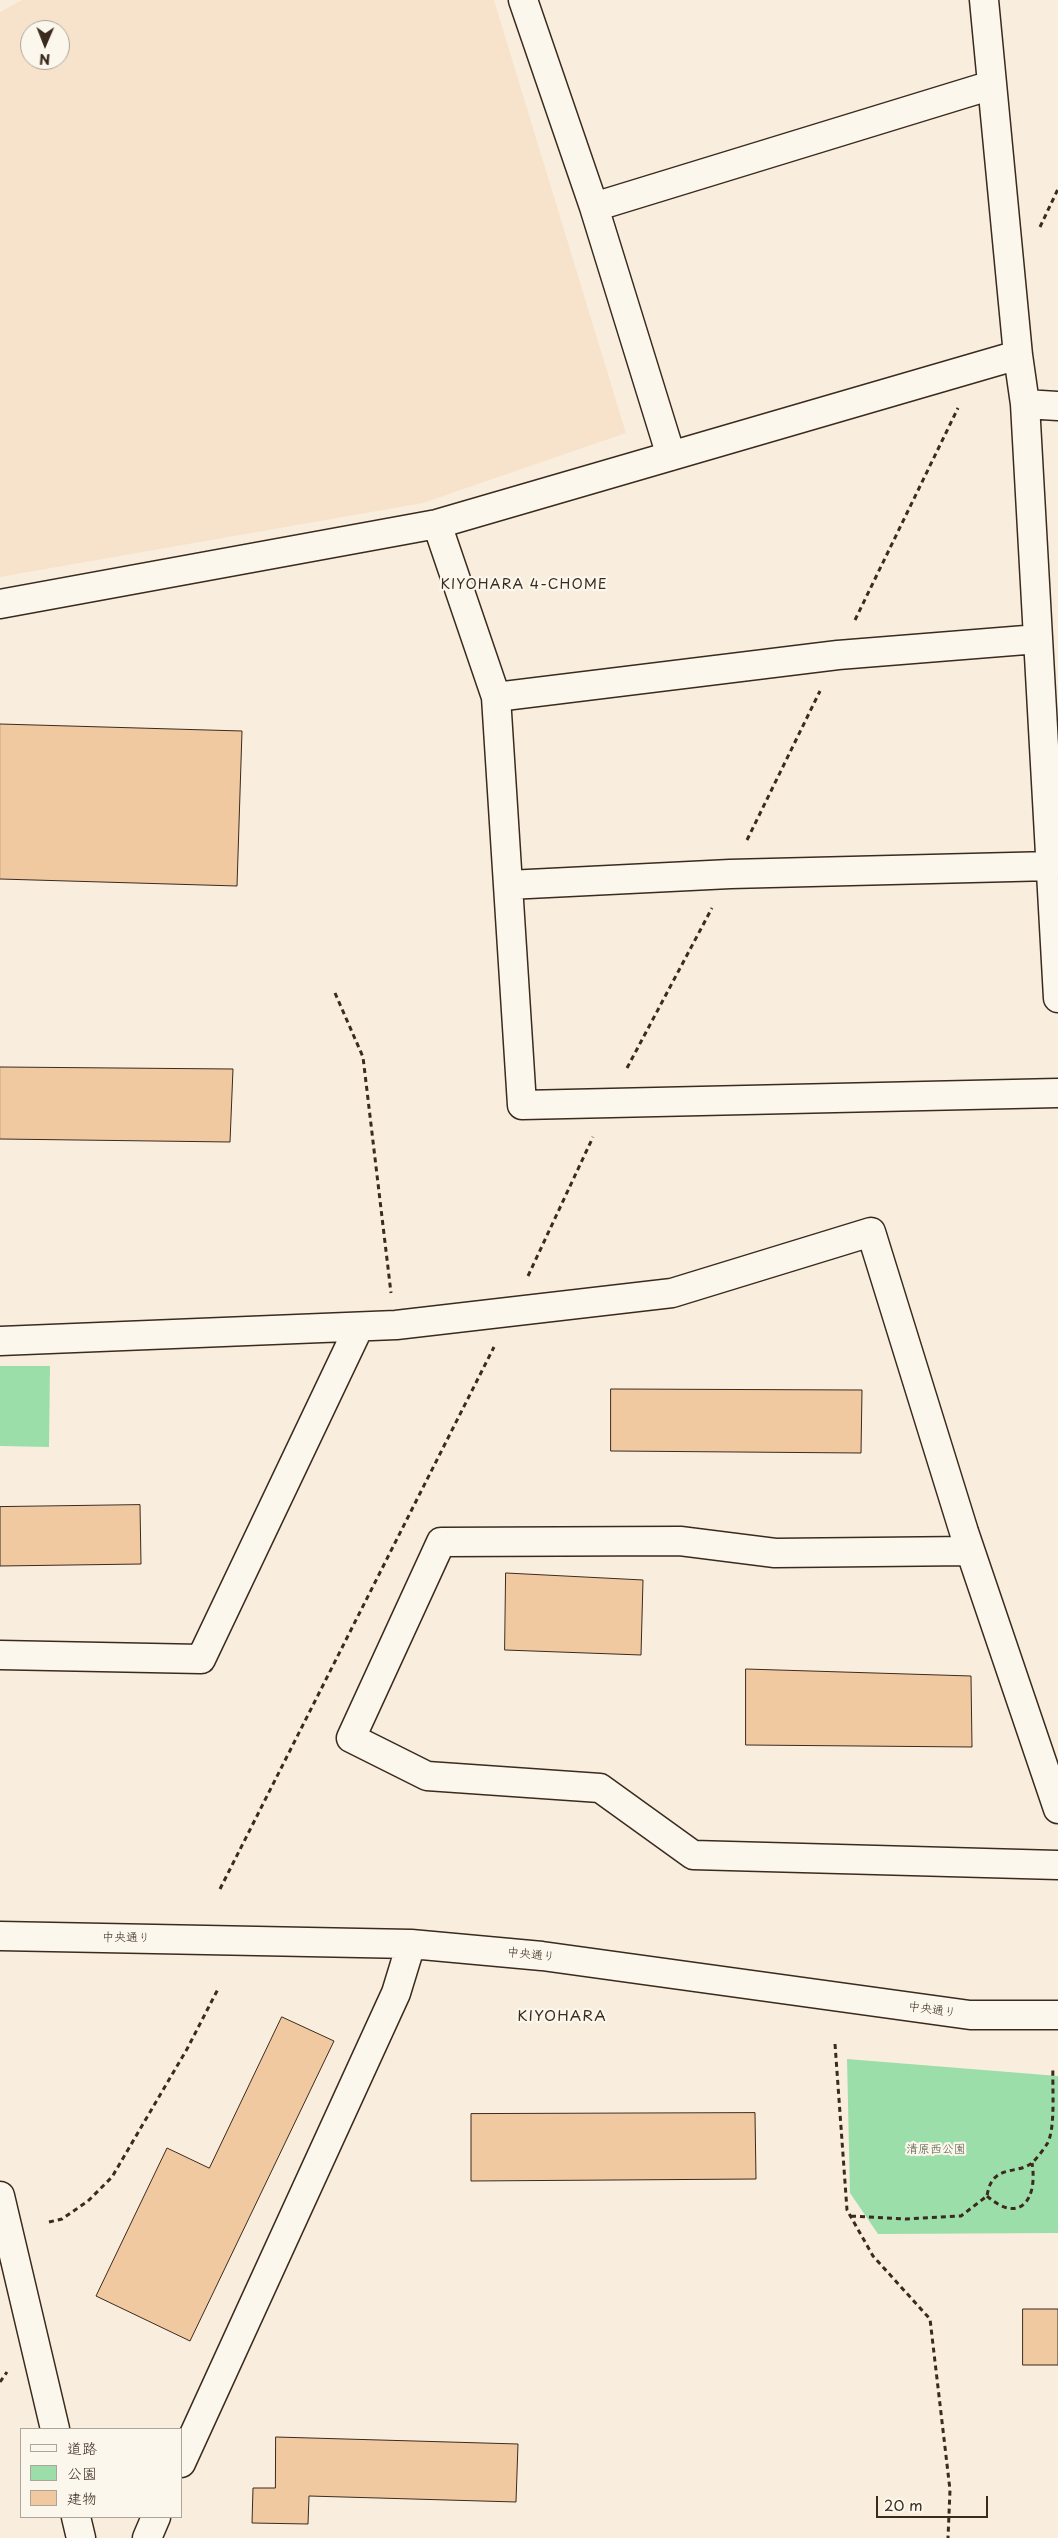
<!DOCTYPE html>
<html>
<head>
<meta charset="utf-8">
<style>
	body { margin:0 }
	#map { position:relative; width:1058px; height:2538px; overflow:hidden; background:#f9eedd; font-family:"Playpen Sans","Klee One",sans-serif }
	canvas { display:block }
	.legend { position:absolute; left:20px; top:2428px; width:162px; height:90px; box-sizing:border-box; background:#fbf7ec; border:1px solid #aea59a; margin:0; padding:6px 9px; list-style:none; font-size:15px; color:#3b2a1e }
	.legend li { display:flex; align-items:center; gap:10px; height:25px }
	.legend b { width:25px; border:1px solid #aea59a }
	.north { position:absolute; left:20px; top:20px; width:50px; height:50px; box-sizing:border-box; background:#fbf7ec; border:1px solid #aea59a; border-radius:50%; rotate:181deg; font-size:14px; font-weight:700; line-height:20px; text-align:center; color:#3b2a1e }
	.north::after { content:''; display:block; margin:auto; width:18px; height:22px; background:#3b2a1e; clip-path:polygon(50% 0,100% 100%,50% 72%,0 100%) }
	.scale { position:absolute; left:876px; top:2496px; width:112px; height:22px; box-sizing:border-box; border:2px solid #3b2a1e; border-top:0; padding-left:6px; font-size:15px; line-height:18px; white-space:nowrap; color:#3b2a1e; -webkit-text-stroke:4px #fbf7ec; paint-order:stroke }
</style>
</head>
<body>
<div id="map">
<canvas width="1058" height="2538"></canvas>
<ul class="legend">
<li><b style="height:6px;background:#fbf7ec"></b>道路</li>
<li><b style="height:14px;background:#9bdea9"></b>公園</li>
<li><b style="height:14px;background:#f1c9a1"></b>建物</li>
</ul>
<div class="north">N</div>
<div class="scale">20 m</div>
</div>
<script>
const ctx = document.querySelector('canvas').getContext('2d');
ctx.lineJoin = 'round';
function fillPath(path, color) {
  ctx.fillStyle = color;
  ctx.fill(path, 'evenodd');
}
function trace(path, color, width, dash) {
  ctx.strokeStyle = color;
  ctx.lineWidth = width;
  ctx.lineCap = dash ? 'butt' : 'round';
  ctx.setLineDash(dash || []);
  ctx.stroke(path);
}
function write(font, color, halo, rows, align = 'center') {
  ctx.font = font + ' "Playpen Sans","Klee One",sans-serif';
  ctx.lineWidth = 4.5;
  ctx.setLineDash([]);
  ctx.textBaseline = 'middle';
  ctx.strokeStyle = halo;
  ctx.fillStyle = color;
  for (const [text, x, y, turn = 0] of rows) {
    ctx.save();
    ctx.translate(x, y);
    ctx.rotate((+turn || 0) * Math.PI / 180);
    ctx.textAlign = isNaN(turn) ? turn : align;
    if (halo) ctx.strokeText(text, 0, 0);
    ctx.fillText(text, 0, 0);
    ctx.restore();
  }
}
const built = new Path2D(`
	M22,0H494L626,433L423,503L0,577V12ZM30,30H60V60H30Z`);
const green = new Path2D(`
	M0,1366H50L49,1447L0,1446Z
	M847,2059L1058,2076V2233L878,2234L850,2193Z`);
const building = new Path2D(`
	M0,724L242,731L237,886L0,879Z
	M0,1067L233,1069L230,1142L0,1139Z
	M611,1389L862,1390L861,1453L611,1451Z
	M140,1505L141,1564L0,1566V1507Z
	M506,1573L643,1580L641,1655L505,1650Z
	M746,1669L971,1676L972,1747L746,1745Z
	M282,2017L334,2041L190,2341L96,2296L167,2148L209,2168Z
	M755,2113L756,2179L471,2181V2114Z
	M1023,2309H1058V2365H1023Z
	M276,2437L518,2444L516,2502L309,2496L308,2524L252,2523L253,2488H275Z`);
const path = new Path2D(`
	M1040,227L1058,189
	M855,620L958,408
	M747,840L820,691
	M335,993L363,1057L391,1293
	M627,1068L712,908
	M528,1276L593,1137
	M220,1889L494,1347
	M835,2044L847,2210L873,2256L930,2319L950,2490L948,2538
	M987,2196C1020,2225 1038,2199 1032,2163
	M851,2216L906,2219L961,2216L987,2196C992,2162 1018,2176 1033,2162C1037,2158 1044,2149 1047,2144C1056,2129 1052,2086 1053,2067
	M49,2222L62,2219L88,2201L112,2177L187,2049L218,1989
	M0,2382L7,2372`);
const minor = new Path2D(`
	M523,0L594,207L671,456
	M984,0L1018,355L1025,404L1058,998
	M594,207L992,85
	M1025,404L1058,406
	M437,524L496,697L522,1105L1058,1093
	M0,604L437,524L1018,355
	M496,697L838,655L1038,639
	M508,885L730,874L1052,866
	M0,1341L396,1325L672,1293L871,1232L964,1532L1058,1809
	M970,1551L775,1553L680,1541L441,1542L351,1738L427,1776L600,1788L693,1855L1058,1865
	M0,1655L201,1659L359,1327
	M0,1936L411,1944L542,1956L970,2015H1058
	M0,2196L55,2429
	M181,2463L396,1993L411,1944
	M76,2517L81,2538
	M147,2538L156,2517`);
const streetNames = [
	["中央通り",126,1938,1],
	["中央通り",531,1955,6],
	["中央通り",932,2010,8]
];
const parkNames = [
	["清原西公園",936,2150]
];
const neighbourhoodNames = [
	["KIYOHARA 4-CHOME",524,585]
];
const quarterNames = [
	["KIYOHARA",562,2017]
];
fillPath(built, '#f7e3cb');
fillPath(green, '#9bdea9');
fillPath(building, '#f1c9a1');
trace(building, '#3b2a1e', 1);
trace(minor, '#3b2a1e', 31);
trace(path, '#3b2a1e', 3, [5, 4]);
trace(minor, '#fbf7ec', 28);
write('12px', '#3b2a1e', '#fbf7ec', streetNames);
write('12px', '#535741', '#fbf7ec', parkNames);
ctx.letterSpacing = '1px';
write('14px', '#3b2a1e', '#fbf7ec', neighbourhoodNames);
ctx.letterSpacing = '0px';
ctx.letterSpacing = '1px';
write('15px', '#3b2a1e', '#fbf7ec', quarterNames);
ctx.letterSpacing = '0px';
</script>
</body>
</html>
